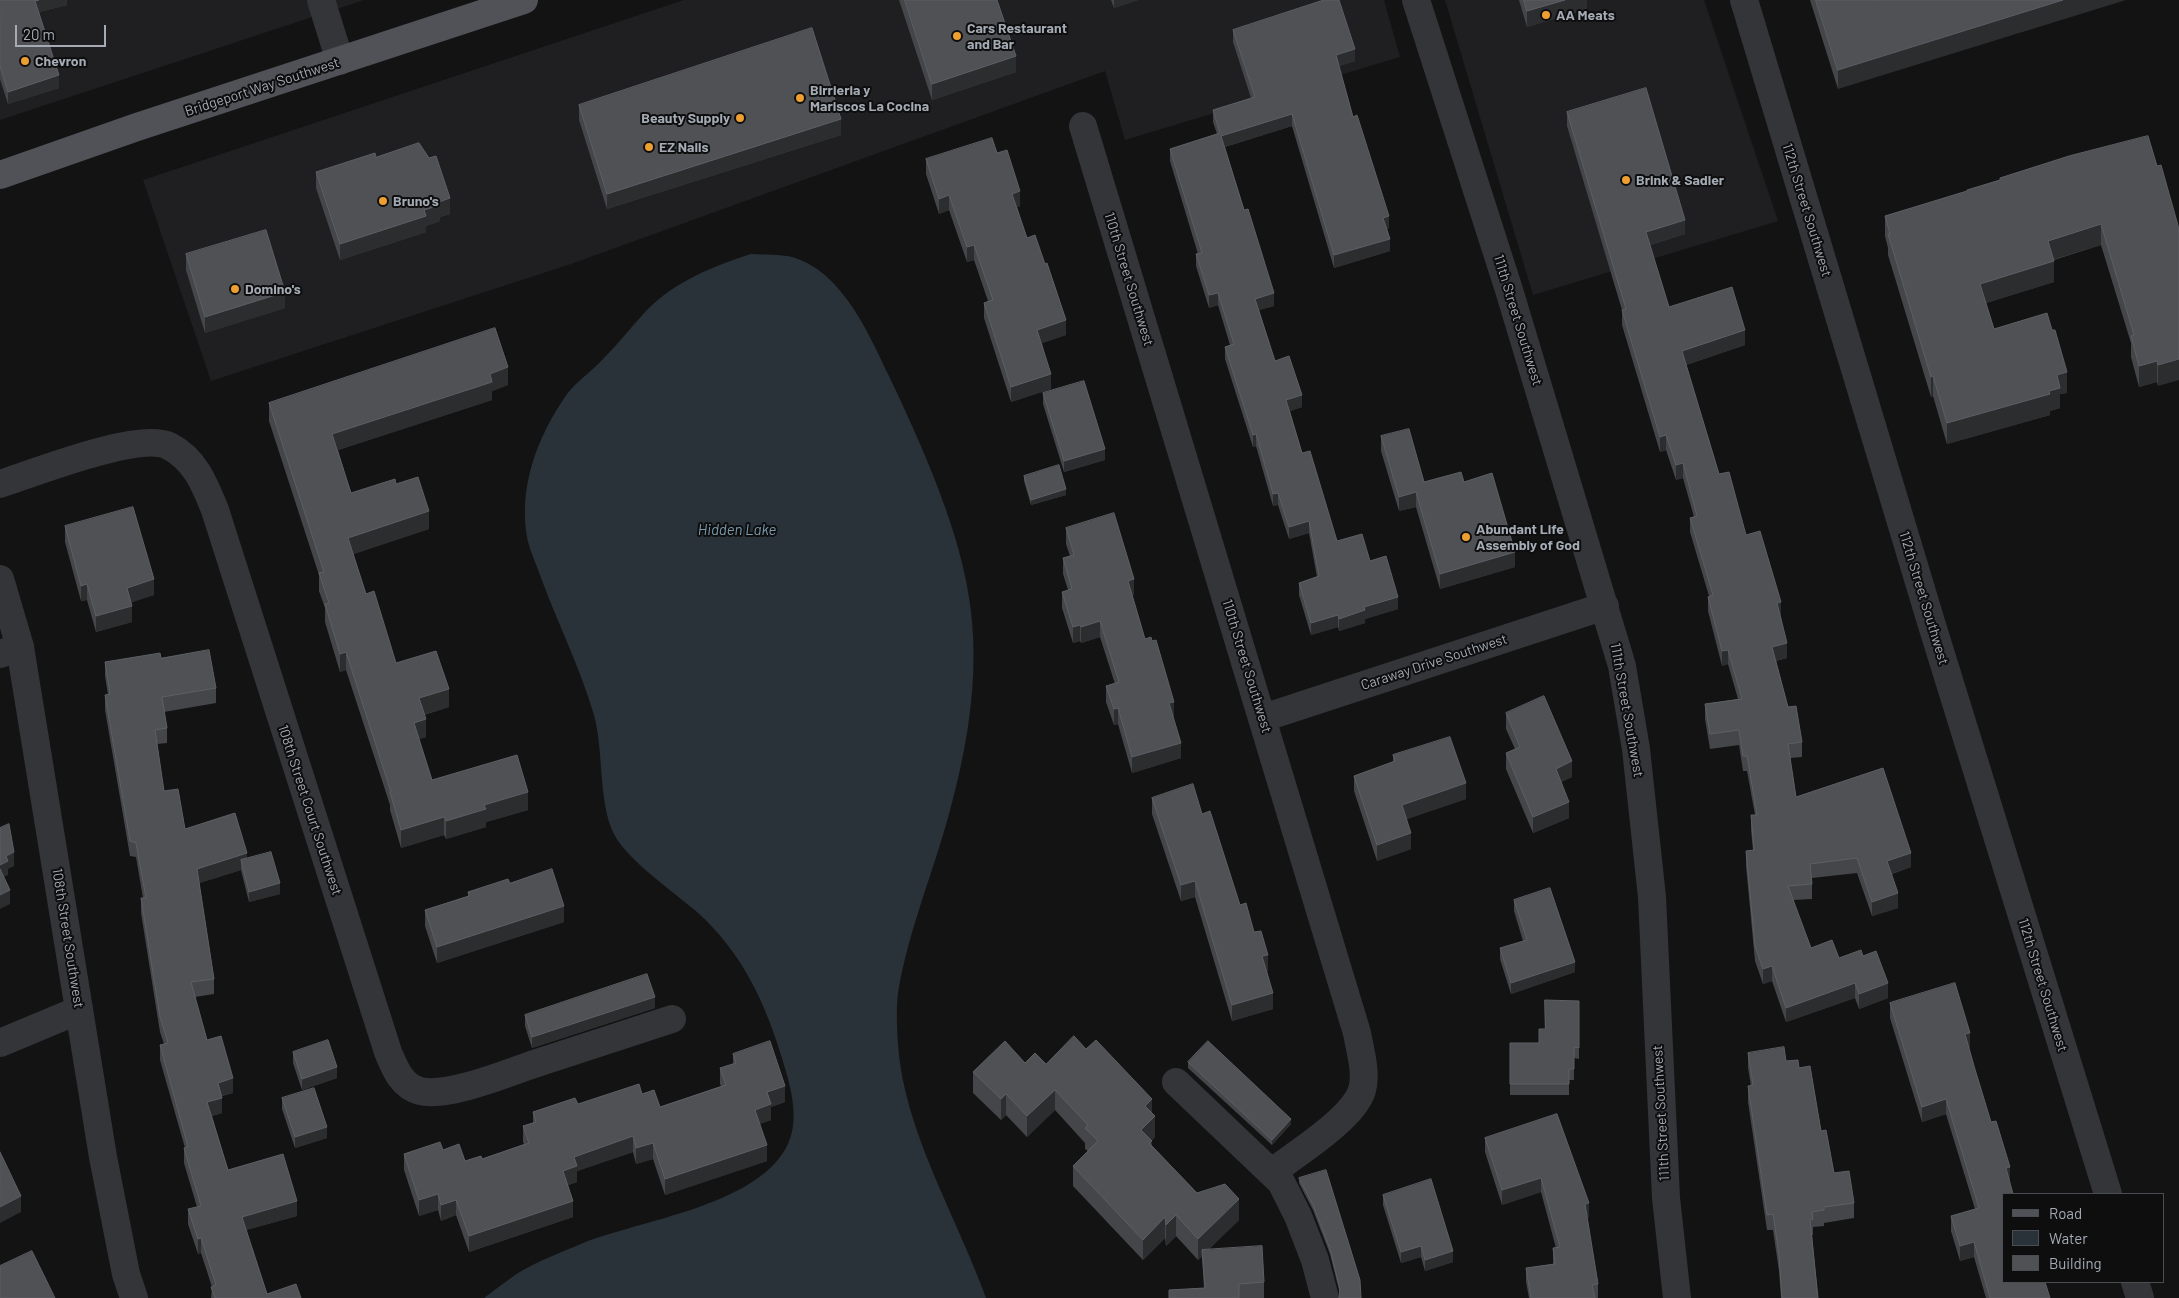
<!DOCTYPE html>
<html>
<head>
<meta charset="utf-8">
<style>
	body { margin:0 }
	#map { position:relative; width:2179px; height:1298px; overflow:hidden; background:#131314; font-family:Barlow,sans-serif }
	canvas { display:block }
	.legend { position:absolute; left:2002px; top:1193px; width:162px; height:90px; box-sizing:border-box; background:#0e0e0f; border:1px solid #4a4d51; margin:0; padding:6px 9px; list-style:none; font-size:15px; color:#a4abb4 }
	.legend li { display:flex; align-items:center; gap:10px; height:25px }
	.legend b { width:25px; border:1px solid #4a4d51 }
	.scale { position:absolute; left:15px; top:25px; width:91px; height:22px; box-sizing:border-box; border:2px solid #a4abb4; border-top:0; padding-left:6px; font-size:15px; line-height:18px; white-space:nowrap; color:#a4abb4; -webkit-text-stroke:4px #0e0e0f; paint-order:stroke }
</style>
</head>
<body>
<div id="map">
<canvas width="2179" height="1298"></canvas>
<ul class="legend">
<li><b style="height:6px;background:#505258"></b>Road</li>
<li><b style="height:14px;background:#293238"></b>Water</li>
<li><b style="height:14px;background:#4f5155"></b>Building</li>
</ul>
<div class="scale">20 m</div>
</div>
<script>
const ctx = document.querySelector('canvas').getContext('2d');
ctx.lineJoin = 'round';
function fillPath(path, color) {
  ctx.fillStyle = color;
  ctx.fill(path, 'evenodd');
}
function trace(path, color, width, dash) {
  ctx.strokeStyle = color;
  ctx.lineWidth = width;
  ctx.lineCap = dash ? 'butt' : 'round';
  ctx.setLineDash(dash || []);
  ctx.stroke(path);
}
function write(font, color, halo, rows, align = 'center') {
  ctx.font = font + ' Barlow,sans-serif';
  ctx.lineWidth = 4;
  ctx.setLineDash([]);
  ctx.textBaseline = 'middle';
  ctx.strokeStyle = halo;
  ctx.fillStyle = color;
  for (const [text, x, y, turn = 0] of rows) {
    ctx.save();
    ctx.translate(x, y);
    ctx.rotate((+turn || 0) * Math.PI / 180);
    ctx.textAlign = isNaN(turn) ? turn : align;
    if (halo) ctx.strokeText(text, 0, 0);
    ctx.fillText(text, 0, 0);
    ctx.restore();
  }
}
const built = new Path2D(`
	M0,0H364L0,120Z
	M684,0H1384L1400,57L1125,140L1105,71L571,264L211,381L143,180Z
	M1445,0H1704L1778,221L1533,295Z`);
const water = new Path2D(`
	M751,254C765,255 779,254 792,257C842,271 869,334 889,376C922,446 963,535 971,612C979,679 967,749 949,814C933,873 908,932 898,993C896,1009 897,1029 898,1045C904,1131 957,1217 986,1298H484C495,1290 506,1281 518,1273C538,1261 562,1252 583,1243C641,1220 754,1206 786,1148C800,1123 792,1091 784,1065C767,1006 743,953 697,912C675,893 626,859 614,834C598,802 604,752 594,715C580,667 557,622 540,575C536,564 531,553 528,542C517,489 537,437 567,394C577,381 592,371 603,359C618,344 631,327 646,311C674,282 713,266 751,254Z`);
const minor = new Path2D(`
	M321,0L340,61
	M1416,0L1509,290L1622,666L1636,749L1652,897L1666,1198L1677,1298
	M1083,126L1357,1033C1360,1050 1367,1073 1362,1090C1354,1118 1296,1154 1272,1172
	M0,484C34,473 140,431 169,446C195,459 205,485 215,510L388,1052C395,1068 401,1086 420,1091C447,1098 508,1073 534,1064C580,1049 626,1034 672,1019
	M0,654L20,647
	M1263,718L1605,606
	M0,1043L79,1010
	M1176,1082L1281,1182L1298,1216L1315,1260L1325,1298`);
const tertiary = new Path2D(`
	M1744,0L1931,622L2108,1194
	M0,579L20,647L103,1157L126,1274L134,1298
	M2135,1282L2140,1298`);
const primary = new Path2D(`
	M0,175L137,127L524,0`);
const wall = new Path2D(`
	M0,0H67V5L39,12L59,88L8,104L0,79Z
	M899,0H997L1016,72L932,100Z
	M1111,0H1138L1114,8Z
	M1519,0H1587V9L1527,27Z
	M1810,0H1874L1838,89Z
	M1233,30L1355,61L1339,66L1353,117L1389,228L1387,229L1390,251L1334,268L1292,126L1225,147L1274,306L1259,310L1275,361L1302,407L1290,411L1302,453L1337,541L1370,561L1398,609L1365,619V623L1339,631L1338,627L1311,635L1299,595V583L1317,577L1309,533L1289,539L1278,505L1273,506L1256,446L1253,447L1225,359V347L1230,345L1218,305L1209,308L1196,266V254H1198L1170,161V149L1217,134L1213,122V110L1251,98L1233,42Z
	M579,105L841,135L607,209L579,120Z
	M1567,112L1685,234L1650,245L1669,307L1745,345L1686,365L1719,474L1746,535L1781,617L1787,658L1776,661L1788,707L1802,742V757L1790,758L1796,797L1911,867L1892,874L1898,908L1872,916L1857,873L1812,878V899L1793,900L1811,948L1839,958L1863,956L1888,998L1859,1009L1855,998L1786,1022L1772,981L1763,984L1755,961L1746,866V851L1753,850L1751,830V815H1755L1747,771H1743L1739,745L1710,749L1705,719V704L1738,699L1728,664L1722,666L1708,611V597L1709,596L1690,532V518L1694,517L1683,478L1676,480L1666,450L1660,452L1622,325V310L1567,126Z
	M997,153L1020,206L1017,207L1027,238L1066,335L1042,343L1051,389L1011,402L984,318V303L988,301L974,260L967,262L949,210L939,214L926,174V159Z
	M376,157L450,214L440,217V221L426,226V232L340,260L316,188V172Z
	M2161,165L2158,386L2157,382L2139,387L2131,357V343L2101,245L2054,260V282L1986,303L1994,329L2067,393L2060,394V408L2050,411V415L1947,444L1933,396L1931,397L1888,255V248L1885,236V216L1967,192L2000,180V178L2157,166Z
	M186,254L285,308L205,333L186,270Z
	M508,385L492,391V400L338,450L351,493L396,484L429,529L353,554L366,594L396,663L449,707L424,715L426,737L419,739L432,780L528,810L486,822V827L446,839L444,835L401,848L390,810V805L346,670L340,672L325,622V608L319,591V575L269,421V403Z
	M1043,393L1105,460L1064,472L1043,404Z
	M1381,436L1424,482H1464L1515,567L1440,589L1416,507L1399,511L1381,451Z
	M1024,476L1066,495L1031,505L1024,481Z
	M65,526L154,595L131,602L132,622L96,632L87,600L81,601L65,542Z
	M1066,528L1134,595H1132L1145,639L1174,718H1173L1181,758L1132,773L1118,724L1114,725L1106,702V686L1115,684L1100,637L1081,643L1080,641L1073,643L1062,608V592L1068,590L1063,574V558L1070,556L1066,544Z
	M161,658L216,688V703L164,712L167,728V743L157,744L164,791L185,829L247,858L280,894L249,902L241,870L199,883L214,979V994L195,997L207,1040L233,1093L222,1096V1113L212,1116L228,1170L297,1216L246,1230L267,1294L301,1298H211L212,1287L201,1253L198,1254L188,1224V1209L197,1207L184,1163V1148H185L160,1060V1045L164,1044L160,1032L141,913V898H143L136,857L130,856L105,710V695H108L105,676V662Z
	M1506,713L1572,777L1561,782L1569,818L1533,833L1506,769V753L1515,749L1506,729Z
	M1393,755L1466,799L1406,819L1411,849L1377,861L1354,791V776L1393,762Z
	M1152,798L1202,814L1240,905L1254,932L1268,971H1267L1273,1009L1232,1021L1195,897L1181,901L1152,814Z
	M510,883L564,922L437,963L425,926V910L468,896V892Z
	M1514,900L1575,972L1511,994L1500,959V948L1523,941L1514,911Z
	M1579,1001V1059L1574,1058V1080H1569V1095H1510V1043H1539L1545,1029Z
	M1890,1003L1970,1047L1969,1048L2003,1194L2050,1298H1986L1974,1257L1960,1261L1951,1231V1216L1975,1209L1946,1114L1922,1122L1890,1018Z
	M655,1008L532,1048L525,1026V1015Z
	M1086,1049L1152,1113L1155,1137L1151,1141L1152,1146L1197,1193L1239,1220L1209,1249L1264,1282V1298H1169V1290L1204,1288L1202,1256L1198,1260L1176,1236L1166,1246L1165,1238L1143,1260L1073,1186V1166L1088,1151L1085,1149V1143L1055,1110L1027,1137L1006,1115L1001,1120L973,1093V1072L1025,1063L1046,1064Z
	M293,1052L337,1078L302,1090L293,1063Z
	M1748,1053L1786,1061L1799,1068L1821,1131L1834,1173L1854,1203V1218L1824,1223V1226L1813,1227V1235H1812L1818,1298H1781L1779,1271L1773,1230H1767L1748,1102V1086H1751L1748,1068Z
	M733,1054L785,1102L771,1107V1120L759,1124L767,1161L665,1195L653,1159L636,1164L633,1152L577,1171V1182L568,1185L573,1217L469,1252L456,1215L441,1221L438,1210L419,1216L404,1170V1154L443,1150L465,1161L482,1159L524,1144L523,1142V1126L533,1123V1112L578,1104L642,1094L660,1107L721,1086L720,1084V1068L733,1064Z
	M1188,1062L1291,1124L1272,1145L1188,1068Z
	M282,1098L327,1138L295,1148L282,1109Z
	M1557,1114L1589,1217L1587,1218L1598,1284V1298H1529L1526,1282V1268L1553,1264V1248H1556L1541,1192L1502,1205L1485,1152V1138Z
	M1299,1178L1360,1280L1340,1297V1294L1330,1254L1313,1210L1299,1183Z
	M1383,1195L1453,1262L1425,1271L1421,1257L1401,1263L1383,1205Z`);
const shadedWall = new Path2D(`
	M39,0H67V5L35,13V1Z
	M1114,0H1138L1114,8Z
	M1565,0H1587V9L1527,27V11Z
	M2063,0H2126L1838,89V70Z
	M1355,49V61L1336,67V55Z
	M1016,56V72L932,100V84Z
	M59,75V88L8,104V92Z
	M1292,114V126L1221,148V136Z
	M841,119V135L607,209V194Z
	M1020,191V206L1012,209V194Z
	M949,195V210L939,214V199Z
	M450,198V214L440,217V221L426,226V232L340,260V244L424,210L439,202Z
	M1389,216V228L1383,230V218Z
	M1685,220V234L1646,246V232Z
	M2101,224V245L2048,261V241Z
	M1390,239V251L1334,268V255Z
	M974,245V260L967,262V247Z
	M2054,261V282L1980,305V284Z
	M285,292V308L205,333V317Z
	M1218,293V305L1209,308V295Z
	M1274,293V306L1255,311V299Z
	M1066,320V335L1037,345V330Z
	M1745,330V345L1682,366V351Z
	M2179,359V380L2158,386V365Z
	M2157,361V382L2139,387V366Z
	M508,367V385L492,391V400L332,452V434Z
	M2067,372V393L2060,394V408L2050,411V415L1947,444V423L2049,391L2057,375Z
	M1051,374V389L1011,402V387Z
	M1933,376V396L1931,397V377Z
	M1302,395V407L1286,412V400Z
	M1256,434V446L1253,447V435Z
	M1666,435V450L1660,452V437Z
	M1105,449V460L1064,472V461Z
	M1683,463V478L1676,480V465Z
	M1066,489V495L1031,505V500Z
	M1416,492V507L1399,511V497Z
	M1278,493V505L1273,506V494Z
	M429,511V529L348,556V538Z
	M1309,521V533L1289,539V527Z
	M1515,552V567L1440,589V574Z
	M154,579V595L127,604V588Z
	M1134,579V595L1128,597V581Z
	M87,584V600L81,601V586Z
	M1398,597V609L1365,619V623L1339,631V619L1364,607Z
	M1781,602V617L1777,603Z
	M132,606V622L96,632V616Z
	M1338,615V627L1311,635V623Z
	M1100,621V637L1081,643V627Z
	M1080,625V641L1073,643V627Z
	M1787,643V658L1772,662V647Z
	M1728,650V664L1722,666V651Z
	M346,652V670L340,672V654Z
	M449,689V707L419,716V698Z
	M1174,702V718L1169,719V703Z
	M1118,708V724L1114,725V709Z
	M426,719V737L414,741V723Z
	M1181,743V758L1132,773V757Z
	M1572,761V777L1556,784V769Z
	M1466,783V799L1402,821V805Z
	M528,792V810L486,822V827L446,839V821L484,805Z
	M1569,802V818L1533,833V817Z
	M444,817V835L401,848V830Z
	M1411,833V849L1377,861V845Z
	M14,852V866L8,869V875L0,879V865L6,856Z
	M247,853V868L241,860V870L197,884V869Z
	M1911,853V867L1887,875V861Z
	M1195,881V897L1181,901V885Z
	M280,883V894L249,902V892Z
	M10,890V904L0,909V895Z
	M1898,893V908L1872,916V902Z
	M564,906V922L437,963V947Z
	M1268,955V971L1262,972V956Z
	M1575,962V972L1511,994V983Z
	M1772,966V981L1763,984V969Z
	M1855,983V998L1786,1022V1008Z
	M1888,983V998L1859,1009V994Z
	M1273,993V1009L1232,1021V1005Z
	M655,997V1008L532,1048V1037Z
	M1970,1033V1047L1965,1049V1034Z
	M337,1067V1078L302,1090V1079Z
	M233,1078V1093L218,1097V1083Z
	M785,1086V1102L771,1107V1120L755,1126V1110L767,1092Z
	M1055,1090V1110L1027,1137V1116Z
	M1006,1094V1115L1001,1120V1099Z
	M222,1098V1113L207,1117V1102Z
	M1152,1099V1119L1155,1116V1137L1141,1150V1130L1145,1106Z
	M1946,1099V1114L1922,1122V1107Z
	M1291,1119V1124L1272,1145V1140Z
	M327,1127V1138L295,1148V1137Z
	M633,1136V1152L577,1171V1182L563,1187V1171L574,1157Z
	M653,1143V1159L636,1164V1148Z
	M767,1145V1161L665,1195V1179Z
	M2010,1167V1182L2006,1168Z
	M1541,1178V1192L1502,1205V1190Z
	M438,1194V1210L419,1216V1200Z
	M21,1196V1212L0,1223V1207Z
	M1239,1199V1220L1202,1256V1250V1256L1198,1260V1239Z
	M456,1200V1215L441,1221V1205Z
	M297,1201V1216L242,1231V1217Z
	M573,1201V1217L469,1252V1236Z
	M1589,1203V1217L1585,1219V1204Z
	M1176,1215V1236L1166,1246V1225Z
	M1165,1217V1238L1143,1260V1240Z
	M201,1238V1253L198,1254V1239Z
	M1974,1242V1257L1960,1261V1246Z
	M1421,1246V1257L1401,1263V1252Z
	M1453,1251V1262L1425,1271V1260Z`);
const building = new Path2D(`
	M0,0H39L35,1L59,75L8,92L0,66Z
	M905,0H997L1016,56L932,84Z
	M1324,0H1339L1355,49L1336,55L1353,117L1357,115L1389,216L1383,218L1390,239L1334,255L1292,114L1221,136L1244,210L1248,209L1274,293L1255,299L1275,361L1289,356L1302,395L1286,400L1302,453L1310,451L1337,541L1362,534L1370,561L1386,556L1398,597L1364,607L1365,610L1339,619L1338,615L1311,623L1299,583L1319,576L1309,521L1289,527L1278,493L1273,494L1256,434L1253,435L1225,347L1234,344L1218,293L1209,295L1196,254L1202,253L1170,149L1220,133L1213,110L1255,97L1233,30Z
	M1524,0H1565L1527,11Z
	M1816,0H1874V1L1877,0H2063L1838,70Z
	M812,28L841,119L607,194L579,105Z
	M1646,88L1685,220L1646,232L1669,307L1732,287L1745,330L1682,351L1719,474L1729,472L1746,535L1760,531L1781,602L1777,603L1787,643L1772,647L1788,707L1796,706L1802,742L1788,744L1796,797L1883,768L1911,853L1887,861L1898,893L1872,902L1857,858L1810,864L1812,884L1788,886L1811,948L1832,940L1839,958L1861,950L1863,956L1876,951L1888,983L1859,994L1855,983L1786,1008L1772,966L1763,969L1755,946L1746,851L1754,850L1751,815H1757L1747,756H1743L1739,730L1710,734L1705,704L1742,699L1728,650L1722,651L1708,597L1713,595L1690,518L1697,516L1683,463L1676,465L1666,435L1660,437L1622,310L1626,309L1567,112Z
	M2148,136L2157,166L2161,165L2179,229V359L2158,365L2157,361L2139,366L2131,336L2134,335L2101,224L2048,241L2054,261L1980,284L1994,329L2047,313L2052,330H2055L2067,372L2057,375L2060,388L2049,391L2050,394L1947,423L1933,376L1931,377L1888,234H1890L1885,216L1967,191V190L2000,180V178L2069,156Z
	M992,138L997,153L1007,150L1020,191L1012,194L1027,238L1035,235L1045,264L1047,263L1066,320L1037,330L1051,374L1011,387L984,303L993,300L974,245L967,247L949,195L939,199L926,159Z
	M419,143L429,158L436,156L450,198L439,202L440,205L424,210L426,216L340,244L316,172L375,153L376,157Z
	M266,230L285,292L205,317L186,254Z
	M495,328L508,367L490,374L492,382L332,434L351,493L395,479L396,484L418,477L429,511L348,538L366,594L374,591L396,663L436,651L449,689L419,698L426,719L414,723L432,780L517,755L528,792L484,805L486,809L446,821L444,817L401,830L390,792H391L346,652L340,654L325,604L329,603L319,573L324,572L269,403Z
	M1084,381L1105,449L1064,461L1043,393Z
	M1409,429L1424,482L1461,472L1464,482L1492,473L1515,552L1440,574L1416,492L1399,497L1381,436Z
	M1059,465L1066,489L1031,500L1024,476Z
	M133,507L154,579L127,588L132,606L96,616L87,584L81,586L65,526Z
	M1114,513L1134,579L1128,581L1145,639L1151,637L1152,641L1156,640L1174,702L1169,703L1181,743L1132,757L1118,708L1114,709L1106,686L1119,682L1100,621L1081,627L1080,625L1073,627L1062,592L1072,589L1063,558L1074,555L1066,528Z
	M209,650L216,688L162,697L167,728L155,730L164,791L178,789L185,829L235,813L247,853L197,869L214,979L191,982L207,1040L221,1036L233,1078L218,1083L222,1098L207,1102L228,1170L283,1154L297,1201L242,1217L267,1294L296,1284L301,1298H215L211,1287L216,1285L201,1238L198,1239L188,1209L201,1206L184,1148L188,1147L160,1045L168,1043L160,1017L141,898H146L136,843L130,841L105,695L110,694L105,662L160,653L161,658Z
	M1544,696L1572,761L1556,769L1569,802L1533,817L1506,753L1520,747L1506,713Z
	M1450,737L1466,783L1402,805L1411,833L1377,845L1354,776L1395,761L1393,755Z
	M1193,784L1202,814L1210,811L1240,905L1246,903L1254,932L1261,931L1268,955L1262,956L1273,993L1232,1005L1195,881L1181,885L1152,798Z
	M9,824L14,852L6,856L8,861L0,865V828Z
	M271,852L280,883L249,892L241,860Z
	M0,869L10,890L0,895Z
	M552,869L564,906L437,947L425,910L469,896L468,892L508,879L510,883Z
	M1550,888L1575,962L1511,983L1500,948L1527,940L1514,900Z
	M647,974L655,997L532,1037L525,1015Z
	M1955,983L1970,1033L1965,1034L1974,1066L1991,1122L1996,1121L2010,1167L2006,1168L2013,1194H2003V1282H2045L2050,1298H1990L1974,1242L1960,1246L1951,1216L1979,1208L1946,1099L1922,1107L1890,1003Z
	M1545,1000L1579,1001V1048L1574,1047V1069H1569V1084H1510V1043H1539V1029H1545Z
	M1074,1036L1086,1049L1096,1040L1152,1099L1145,1106L1155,1116L1141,1130L1152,1141L1149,1143L1197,1193L1225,1184L1239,1199L1198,1239L1176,1215L1166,1225L1165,1217L1143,1240L1073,1166L1098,1141L1085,1128L1088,1125L1055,1090L1027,1116L1006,1094L1001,1099L973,1072L1005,1041L1025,1063L1035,1053L1046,1064Z
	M328,1040L337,1067L302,1079L293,1052Z
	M770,1041L785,1086L767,1092L771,1104L755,1110L767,1145L665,1179L653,1143L636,1148L633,1136L574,1157L577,1166L563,1171L573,1201L469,1236L456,1200L441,1205L438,1194L419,1200L404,1154L440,1142L443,1150L459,1144L465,1161L481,1156L482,1159L529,1143L523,1126L536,1122L533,1112L575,1098L578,1104L639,1084L642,1094L654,1090L660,1107L726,1085L720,1068L736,1063L733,1054Z
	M1208,1041L1291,1119L1272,1140L1188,1062Z
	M1784,1047L1786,1061L1798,1060L1799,1068L1810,1066L1821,1131L1826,1130L1834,1173L1849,1171L1854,1203L1824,1207V1210L1812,1212L1813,1219L1810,1220L1818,1298H1782L1779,1255L1773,1214L1767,1215L1748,1086L1753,1085L1748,1053Z
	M314,1088L327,1127L295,1137L282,1098Z
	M1557,1114L1589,1203L1585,1204L1598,1284L1592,1285L1595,1298H1531L1526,1268L1555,1264L1553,1248L1560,1247L1541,1178L1502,1190L1485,1138Z
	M0,1152L21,1196L0,1207Z
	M1326,1170L1360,1280L1361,1298H1339L1340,1289L1330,1249L1313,1205L1299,1178Z
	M1431,1179L1453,1251L1425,1260L1421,1246L1401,1252L1383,1195Z
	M1262,1246L1264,1282L1239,1284V1298H1169V1290L1205,1288L1202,1250Z
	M32,1251L55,1298H0V1266Z`);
const markers = [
	[1546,15,5,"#ee9f31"],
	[957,36,5,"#ee9f31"],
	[25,61,5,"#ee9f31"],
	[800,98,5,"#ee9f31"],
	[740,118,5,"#ee9f31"],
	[649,147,5,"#ee9f31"],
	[1626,180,5,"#ee9f31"],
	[383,201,5,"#ee9f31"],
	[235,289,5,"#ee9f31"],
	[1466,537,5,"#ee9f31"]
];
const poiNames = [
	["AA Meats",1556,15],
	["Cars Restaurant",967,28],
	["and Bar",967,44],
	["Chevron",35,61],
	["Birrieria y",810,90],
	["Mariscos La Cocina",810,106],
	["Beauty Supply",730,118,"right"],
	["EZ Nails",659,147],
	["Brink & Sadler",1636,180],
	["Bruno's",393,201],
	["Domino's",245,289],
	["Abundant Life",1476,529],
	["Assembly of God",1476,545]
];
const streetNames = [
	["Bridgeport Way Southwest",262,87,-18],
	["112th Street Southwest",1807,210,73],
	["110th Street Southwest",1129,279,73],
	["111th Street Southwest",1518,320,73],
	["112th Street Southwest",1924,598,73],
	["Caraway Drive Southwest",1434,662,-18],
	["110th Street Southwest",1247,666,73],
	["111th Street Southwest",1627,710,80],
	["108th Street Court Southwest",310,810,72],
	["108th Street Southwest",68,938,81],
	["112th Street Southwest",2043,985,73],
	["111th Street Southwest",1661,1113,-93]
];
const waterNames = [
	["Hidden Lake",737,530]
];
fillPath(built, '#1f1f21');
fillPath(water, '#293238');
trace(minor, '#343539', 28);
trace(tertiary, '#343539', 28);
trace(primary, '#505258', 28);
fillPath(wall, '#444649');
fillPath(shadedWall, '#2c2d2f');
fillPath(building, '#4f5155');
trace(building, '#5c5f64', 1);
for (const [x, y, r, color] of markers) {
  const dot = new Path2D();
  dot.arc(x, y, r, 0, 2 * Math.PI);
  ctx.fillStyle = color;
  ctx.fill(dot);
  trace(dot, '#0e0e0f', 2);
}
write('bold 14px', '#a4abb4', '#0e0e0f', poiNames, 'left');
write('14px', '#a4abb4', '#0e0e0f', streetNames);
write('italic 15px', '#7c9baf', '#0e0e0f', waterNames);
</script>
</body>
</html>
